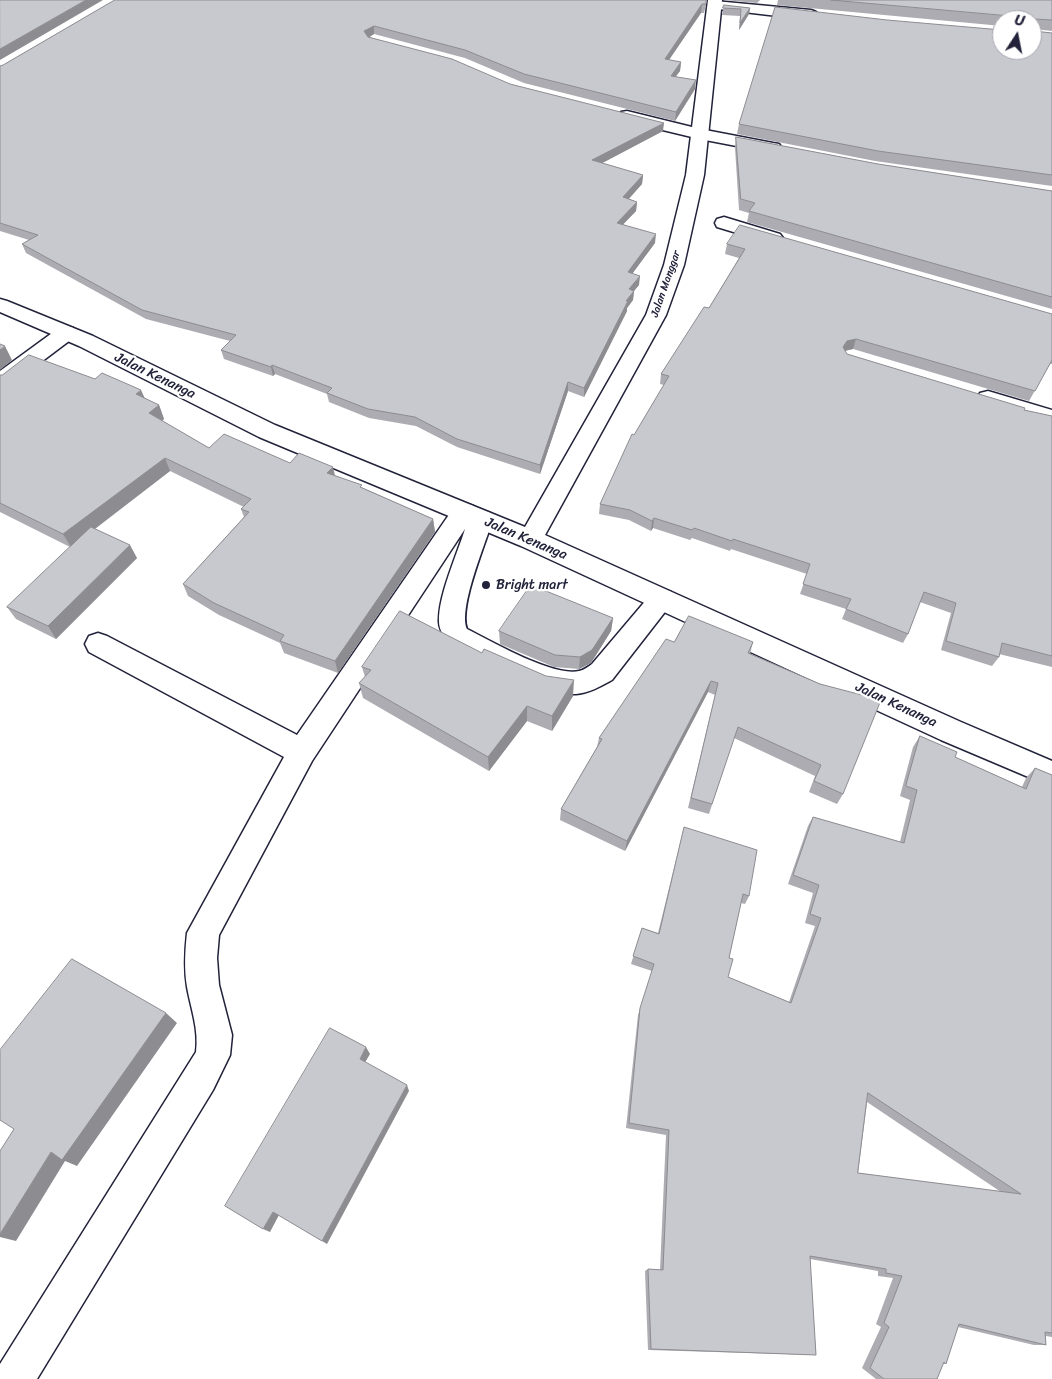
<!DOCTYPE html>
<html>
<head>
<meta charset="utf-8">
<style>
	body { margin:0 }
	#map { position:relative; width:1052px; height:1379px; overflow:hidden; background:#fff; font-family:Sriracha,sans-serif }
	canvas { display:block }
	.north { position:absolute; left:992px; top:10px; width:50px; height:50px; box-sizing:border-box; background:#fff; border:1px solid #a7a7b1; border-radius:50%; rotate:11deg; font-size:14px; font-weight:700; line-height:20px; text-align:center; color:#22223b }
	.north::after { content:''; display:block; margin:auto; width:18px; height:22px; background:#22223b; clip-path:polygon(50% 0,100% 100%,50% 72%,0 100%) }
</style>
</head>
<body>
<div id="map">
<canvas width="1052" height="1379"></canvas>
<div class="north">U</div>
</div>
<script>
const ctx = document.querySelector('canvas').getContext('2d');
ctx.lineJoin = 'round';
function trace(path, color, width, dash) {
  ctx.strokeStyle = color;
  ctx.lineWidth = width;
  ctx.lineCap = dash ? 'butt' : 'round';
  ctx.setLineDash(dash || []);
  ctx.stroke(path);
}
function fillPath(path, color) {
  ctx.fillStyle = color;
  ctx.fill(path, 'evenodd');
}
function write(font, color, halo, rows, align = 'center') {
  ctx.font = font + ' Sriracha,sans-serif';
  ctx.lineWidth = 4.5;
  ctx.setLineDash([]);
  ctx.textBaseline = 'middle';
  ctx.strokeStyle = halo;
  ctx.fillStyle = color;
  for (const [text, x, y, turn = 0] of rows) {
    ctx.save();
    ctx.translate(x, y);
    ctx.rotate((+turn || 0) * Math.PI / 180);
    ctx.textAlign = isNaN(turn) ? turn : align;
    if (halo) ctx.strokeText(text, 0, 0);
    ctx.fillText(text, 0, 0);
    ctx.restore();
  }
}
const minor = new Path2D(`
	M715,1L811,10L816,12L819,15L816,18L811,20L710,8L708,5L710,2Z
	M627,111L700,129L773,143L779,144L782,148L779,152L773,153L700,139L621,120L619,116L621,112Z
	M724,217L780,234L783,238L780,242L773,244L717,227L715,223L717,219Z
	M66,326L73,328L76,333L73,338L8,387L0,389V371L59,328Z
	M988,391L1052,410V426L980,403L977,398L980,393Z
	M464,503L473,506L476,512L481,510L490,513L493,519C486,542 458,608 467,629C491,641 553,677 579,671C584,670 588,667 592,664L653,592L662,589L671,592L675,599L612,680C601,686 589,693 576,694C541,696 480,660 448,643C444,637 439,629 439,622C438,596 457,555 465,529L312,761L219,935L217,958L219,985L232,1035L230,1055L213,1090L37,1379H0V1364L196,1052C199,1029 191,1009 187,987C184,969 185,951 187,933L284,757L89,652L85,644L89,636L98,633L107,636L297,735L455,506Z`);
const major = new Path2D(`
	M708,0H722L704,175L684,265L666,315L545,535L961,722L1052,761V787L941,740L521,546L259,437L79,346L0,312V299L7,301L93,336L275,425L525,527L646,315L664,265L686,175Z`);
const wall = new Path2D(`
	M115,0H707L704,13H701L669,60L681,62L680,71L676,76L695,89L675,121L524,83L465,58L374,34L369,37L510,84L663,131L602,163L643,175L642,184L629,199L637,202L636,211L623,224L655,243L632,273L639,285L634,291L633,300L627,308V311L584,397L568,391L540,474L457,447L416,426L369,418L329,402L327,394L275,374L273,376L224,359L221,350L230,341L146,319L26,253L22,244L29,240L0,231V66L3,65Z
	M724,0H760L757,3Z
	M778,0H1052V31L1034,29V31L1052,33V186L875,161L737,134L739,124L1002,50L1032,20H1002V26L777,5Z
	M724,5L750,8L749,14L739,30L740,16L722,15Z
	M736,137L878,164L1052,191V309L747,222L749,213L739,210L735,148Z
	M727,244L1052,314V364H1050L1029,401L853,349L845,351L847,354L1024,410L1052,416V667L999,654V657L992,666L941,650L951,613L920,602L908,634L903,643L842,619L846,609L800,594L807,574L731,549L730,551L692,538L690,540L653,528L651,531L629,520L599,514L600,504L634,435L664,385L660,384L661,374L709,308L739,258L725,254Z
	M0,375L145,399L159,405L164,419L162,421L209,448L290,463L334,475L433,519L435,532L338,673L284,653L280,643L219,615L188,596L183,584L244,517L241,509L244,507L170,471L95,529L137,558L56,639L16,619L7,607L70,547L0,512Z
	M613,618L611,631L591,663L579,669L554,667L500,644L499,631Z
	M674,642H753L750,654L843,794L837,804L809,792L815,776L734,738L709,814L688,808L715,695L708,692L625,851L560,820L561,809L597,747L599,738Z
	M482,653L573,696L552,731L527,721L489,771L363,698L359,683L365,677L362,667Z
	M920,736L955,757L1022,787L1026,778L1035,768L1052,775V1337L1046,1336V1345H1034L958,1327L946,1364H943L937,1379H876L862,1368L881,1327L876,1324L893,1278L878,1276V1271L810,1259L816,1355L648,1350L645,1271L648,1269L660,1270L666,1135L626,1128L638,1015L652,971L631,964L642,928L658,933L684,827L749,896L745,904L741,903L729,958L728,977L789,1002L815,926L805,923L813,893L788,884L808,826L813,817L900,842L910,800L900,796L913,747ZM867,1102L1001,1192L858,1173Z`);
const shadedWall = new Path2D(`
	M86,0H103L0,60V49Z
	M702,4L701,13L664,67L665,59Z
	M750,8L749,14L739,30L740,23Z
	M374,26V34L365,40L364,31Z
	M681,62L680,71L670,84L671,76Z
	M696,80L695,89L675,121L676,112Z
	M664,123L663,131L591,169L592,160Z
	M643,175L642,184L622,206L623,197Z
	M637,202L636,211L616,232L617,223Z
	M656,234L655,243L627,281L628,272Z
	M640,276L639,285L628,298L629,289Z
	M634,291L633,300L627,308V311L584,397V388L626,301Z
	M856,339L853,349L844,351L843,347L847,341Z
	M5,346L12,360L0,370V350Z
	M272,365L275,374L273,376L271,367Z
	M568,382V391L540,474V465Z
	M141,390L147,403L136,394Z
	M159,405L164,419L155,427L149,413Z
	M165,458L170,471L71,547L63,534Z
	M333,467L336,480L327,473Z
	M654,518L653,528L651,531L652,521Z
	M433,519L435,532L338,673L335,661Z
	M130,545L137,558L56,639L48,626Z
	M613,618L611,631L591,663L579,669L580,657Z
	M574,680L573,696L552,731V716Z
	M711,681L708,692L625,851L627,841Z
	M527,706V721L489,771L488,757Z
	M166,1013L177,1023L77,1166L65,1161L16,1241L0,1237V1234L51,1152Z
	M366,1047L370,1054L363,1066L360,1059Z
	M407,1085L409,1091L327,1244L322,1241Z
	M273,1212L279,1215L270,1232L263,1229Z`);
const building = new Path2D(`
	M0,0H86L0,49Z
	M115,0H706V4H702L665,59L681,62L671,76L696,80L676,112L524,74L465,50L374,26L364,31L368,37L452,59L510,84L664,123L592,160L643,175L623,197L637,202L617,223L656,234L628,272L640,276L629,289L634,291L626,301H628L584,388L568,382L540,465L457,439L415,417L368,409L327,393L332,388L272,365L271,367L221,350L236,335L142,310L22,244L38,235L0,223V66L3,65Z
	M831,0H1052V20L1034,19V31L1052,33V175L878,151L739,124L775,7L887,20L1002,30V50H1032V20H1006V16Z
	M724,5L750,8L740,23L741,9L723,8Z
	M736,137L878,164L1052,191V297L749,211L755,203L741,199Z
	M740,225L1052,314V360L1035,391L856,339L847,341L843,347L847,354L1025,408L1024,410L1052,416V656L1002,643L999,657L946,641L956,603L924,592L908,634L846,609L851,599L803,584L810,564L733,539L732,541L694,528L692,530L654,518L652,521L630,510L600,504L632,434L634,435L669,376L661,374L704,307L709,308L745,249L727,244Z
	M0,344L5,346L0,350Z
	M29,355L95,379L102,373L141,390L136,394L159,405L149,413L209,448L224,434L290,463L299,453L333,467L327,473L362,485L360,487L433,519L335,661L280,641L284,635L214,603L183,584L249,512L241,509L251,499L165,458L63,534L0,503V375H2Z
	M91,527L130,545L48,626L7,607Z
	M531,585L613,618L592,650L580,657L555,655L499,631Z
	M400,611L482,653L484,649L546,676L574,680L552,716L527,706L488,757L359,683L371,670L362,667Z
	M689,616L753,642L748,653L820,684L881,700L843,794L814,781L821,765L738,727L712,804L691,798L718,683L711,681L627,841L561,809L602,739L599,738L666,639L674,642Z
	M920,736L957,752L955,757L1026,789L1035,768L1052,775V1333L1045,1332L1046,1345L959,1324L946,1364L944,1362L937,1379H884L870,1368L889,1327L884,1323L902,1276L886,1273V1269L810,1256L816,1355L651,1349L648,1269L663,1270L669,1130L629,1123L640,1008L654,964L633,956L642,928L659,934L684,827L757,850L749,896L743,894L729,958L733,959L728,977L791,1003L821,918L810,914L819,885L793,875L813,817L904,843L917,790L906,786ZM868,1093L1021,1194L858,1173Z
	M72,959L166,1013L62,1160L51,1152L0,1234V1151L14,1129L0,1120V1050Z
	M330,1028L366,1047L360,1059L407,1085L322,1241L273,1212L263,1229L225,1206Z`);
const markers = [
	[486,585,5,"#22223b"]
];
const farStreetnames = [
	["Jalan Manggar",666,284,-71]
];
const streetNames = [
	["Jalan Kenanga",155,376,26],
	["Jalan Kenanga",526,539,23],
	["Jalan Kenanga",896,705,25]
];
const poiNames = [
	["Bright mart",496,585]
];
trace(minor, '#22223b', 3);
trace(major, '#22223b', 3);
fillPath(minor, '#fff');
fillPath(major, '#fff');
fillPath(wall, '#acacb2');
fillPath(shadedWall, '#8c8c91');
fillPath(building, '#c8c8cf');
trace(building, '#8c8c91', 1);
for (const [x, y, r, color] of markers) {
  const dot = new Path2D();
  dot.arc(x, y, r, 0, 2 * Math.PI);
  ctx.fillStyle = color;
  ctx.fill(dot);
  trace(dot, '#fff', 2);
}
write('11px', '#22223b', '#fff', farStreetnames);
write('14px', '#22223b', '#fff', streetNames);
write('14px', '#22223b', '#fff', poiNames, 'left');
</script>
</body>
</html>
